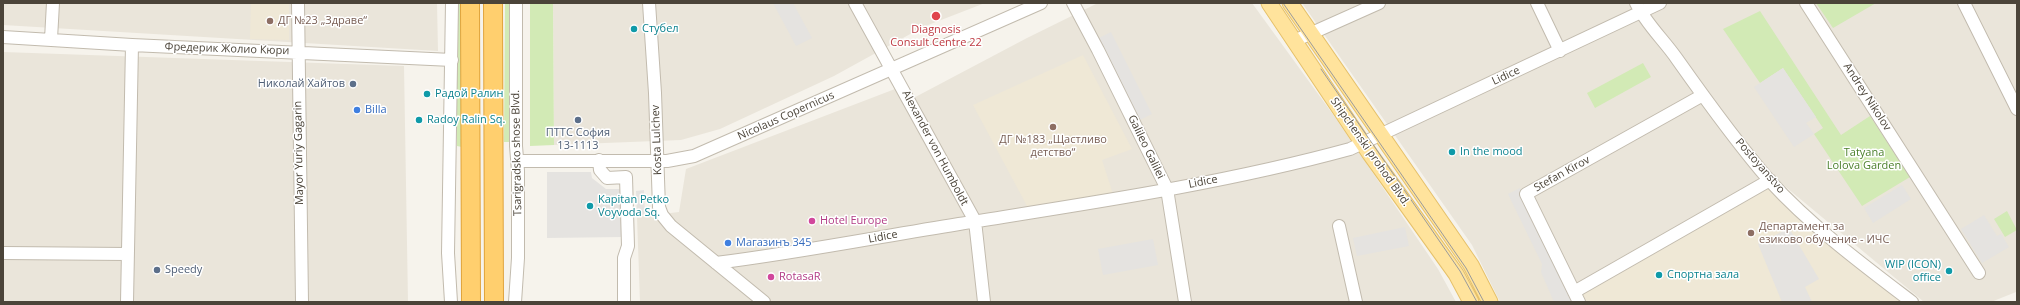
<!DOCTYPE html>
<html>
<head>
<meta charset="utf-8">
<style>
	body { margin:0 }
	#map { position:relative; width:2020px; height:305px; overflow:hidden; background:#f6f3ec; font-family:"Open Sans",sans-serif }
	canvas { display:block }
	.frame { position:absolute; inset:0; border:4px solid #4b4439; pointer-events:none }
</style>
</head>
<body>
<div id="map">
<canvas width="2020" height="305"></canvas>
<div class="frame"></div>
</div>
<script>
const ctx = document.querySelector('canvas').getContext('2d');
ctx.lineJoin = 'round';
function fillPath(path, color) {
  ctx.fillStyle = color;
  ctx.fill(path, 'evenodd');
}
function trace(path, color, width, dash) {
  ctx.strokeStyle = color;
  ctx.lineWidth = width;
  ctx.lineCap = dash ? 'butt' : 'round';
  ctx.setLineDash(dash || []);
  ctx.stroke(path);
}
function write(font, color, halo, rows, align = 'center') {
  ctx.font = font + ' "Open Sans",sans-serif';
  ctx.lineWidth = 3;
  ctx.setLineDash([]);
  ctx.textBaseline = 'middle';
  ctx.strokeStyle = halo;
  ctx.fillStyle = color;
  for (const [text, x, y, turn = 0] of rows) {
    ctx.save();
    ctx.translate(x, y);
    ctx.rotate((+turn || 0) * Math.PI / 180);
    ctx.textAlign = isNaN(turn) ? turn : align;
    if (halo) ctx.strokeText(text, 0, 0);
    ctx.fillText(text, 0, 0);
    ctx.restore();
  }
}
const residential = new Path2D(`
	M3,3H437L438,51L3,25Z
	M553,3H985L923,27L834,76L720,129L681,140L554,145Z
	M1098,3H1252L1337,120L1438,269L1456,302H640L637,217L679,212L686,169L895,89L904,103L1027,38Z
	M1302,3H2017V294L2016,292L1991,302H1924L1769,173L1566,296L1568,302H1500L1472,245Z
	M3,52L404,66L408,302H3Z`);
const education = new Path2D(`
	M251,3H289V40L250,39Z
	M1083,55L1132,149L1102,160L1113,194L1027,206L973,105Z
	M1770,180L1912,302H1579L1574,292Z`);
const green = new Path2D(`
	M457,3H463L462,147L457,146Z
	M505,3H509L510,142H504Z
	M530,3H553L554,145L530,146Z
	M1816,3H1876L1833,28Z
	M1760,11L1841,135L1870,116L1910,177L1862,206L1814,134L1823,128L1783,68L1760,83L1723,29Z
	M1643,63L1651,77L1595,108L1587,93Z
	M2007,211L2017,230L2005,237L1994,219Z`);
const parking = new Path2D(`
	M773,3H793L812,38L796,46Z
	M1111,32L1152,114L1138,121L1097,39Z
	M1783,68L1816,117L1806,123L1814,134L1794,147L1754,87Z
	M547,172H591L592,178L606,189H621L623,237L547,238Z
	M1902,185L1911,199L1873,223L1864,208Z
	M1520,188L1574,302H1554L1541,272L1542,264L1508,194Z
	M644,190L645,215H637L636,191Z
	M1984,215L1997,236L2001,234L2009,247L1982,263L1961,229Z
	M1405,227L1409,246L1357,256L1353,238Z
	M1789,228L1819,279L1805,287L1812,302H1782L1758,244Z
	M1153,239L1158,265L1103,275L1098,249Z`);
const minor = new Path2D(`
	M298,3L302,302
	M649,3L655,93L659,207L662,215L671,226L764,302
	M855,3L975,221L984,302
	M1073,3L1098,50L1167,189L1185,302
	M1537,3L1560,51
	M1636,3C1646,24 1664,40 1677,59C1706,100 1736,142 1769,180C1811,226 1862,264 1912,302
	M1806,3L1979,273
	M1964,3L2017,109
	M3,37L132,45L452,60
	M51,39L53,3
	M1294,41L1379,3
	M599,160L600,170L607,178L626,177L628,246L624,258V302
	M517,161H667L694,156L1041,3
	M1339,226L1356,302
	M3,253L127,254
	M716,263C797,253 878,237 959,224C1090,203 1222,184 1350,149L1660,3
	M1574,292L1770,180
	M127,302L132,45
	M451,302L448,253L452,3
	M515,302L518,258V171L516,146V3
	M1579,302L1526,194L1703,95`);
const major = new Path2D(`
	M1269,3L1370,154L1456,274L1471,302
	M1290,3L1471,265L1490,302`);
const highway = new Path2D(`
	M470,3L471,302
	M493,3L494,302`);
const tram = new Path2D(`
	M1283,3L1466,268L1484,302
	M1321,69L1460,271L1477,302`);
const markers = [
	[936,16,5,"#e0444e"],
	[270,21,4,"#8d6e63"],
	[634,29,4,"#0f9aa8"],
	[353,84,4,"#5c6f8a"],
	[427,94,4,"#0f9aa8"],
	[357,110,4,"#3f7fe0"],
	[419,120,4,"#0f9aa8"],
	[578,120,4,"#5c6f8a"],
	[1053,127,4,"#8d6e63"],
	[1452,152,4,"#0f9aa8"],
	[590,206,4,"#0f9aa8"],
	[812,221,4,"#d1479c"],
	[1751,233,4,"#8d6e63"],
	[728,243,4,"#3f7fe0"],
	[157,270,4,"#5c6f8a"],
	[1949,271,4,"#0f9aa8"],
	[1659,275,4,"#0f9aa8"],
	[771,277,4,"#d1479c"]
];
const educationNames = [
	["ДГ №23 „Здраве“",278,21],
	["ДГ №183 „Щастливо",1053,140,"center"],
	["детство“",1053,153,"center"],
	["Департамент за",1759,227],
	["езиково обучение - ИЧС",1759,240]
];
const cultureNames = [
	["Стубел",642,29],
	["Радой Ралин",435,94],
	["Radoy Ralin Sq.",427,120],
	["In the mood",1460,152],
	["Kapitan Petko",598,200],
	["Voyvoda Sq.",598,213],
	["WIP (ICON)",1941,265,"right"],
	["office",1941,278,"right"],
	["Спортна зала",1667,275]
];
const healthNames = [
	["Diagnosis",936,30],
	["Consult Centre 22",936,43]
];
const streetNames = [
	["Фредерик Жолио Кюри",227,49,2],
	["Lidice",1506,76,-25],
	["Andrey Nikolov",1867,97,57],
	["Nicolaus Copernicus",786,116,-24],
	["Kosta Lulchev",657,140,-92],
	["Galileo Galilei",1146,147,64],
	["Alexander von Humboldt",935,148,62],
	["Shipchenski prohod Blvd.",1370,152,55],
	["Mayor Yuriy Gagarin",299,153,-91],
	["Tsarigradsko shose Blvd.",517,153,-91],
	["Postoyanstvo",1760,166,49],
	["Stefan Kirov",1562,174,-29],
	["Lidice",1203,182,-11],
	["Lidice",883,237,-10]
];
const serviceNames = [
	["Николай Хайтов",345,84],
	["ПТТС София",578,133,"center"],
	["13-1113",578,146,"center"],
	["Speedy",165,270,"left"]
];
const shopNames = [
	["Billa",365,110],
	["Магазинъ 345",736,243]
];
const parkNames = [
	["Tatyana",1864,153],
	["Lolova Garden",1864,166]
];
const hotelNames = [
	["Hotel Europe",820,221],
	["RotasaR",779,277]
];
fillPath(residential, '#eae5da');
fillPath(education, '#efe8d6');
fillPath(green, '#d2eab5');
fillPath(parking, '#e5e3e0');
trace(minor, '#c2bbae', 14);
trace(major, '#e6c16a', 17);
trace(highway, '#e0a43c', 20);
trace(minor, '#fff', 12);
trace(major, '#ffe39c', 15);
trace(highway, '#ffcf6e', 18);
trace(tram, '#9a9a9a', 1);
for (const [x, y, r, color] of markers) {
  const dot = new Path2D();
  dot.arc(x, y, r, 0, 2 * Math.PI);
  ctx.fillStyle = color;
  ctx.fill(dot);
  trace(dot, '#fff', 1.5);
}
write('11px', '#785e54', '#fff', educationNames, 'left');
write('11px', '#0d838f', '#fff', cultureNames, 'left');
write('11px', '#be3a42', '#fff', healthNames);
write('11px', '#4b4439', '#fff', streetNames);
write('11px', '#4e5e75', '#fff', serviceNames, 'right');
write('11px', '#366cbe', '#fff', shopNames, 'left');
write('11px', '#4a7f2a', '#fff', parkNames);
write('11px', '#b23c85', '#fff', hotelNames, 'left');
</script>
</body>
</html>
